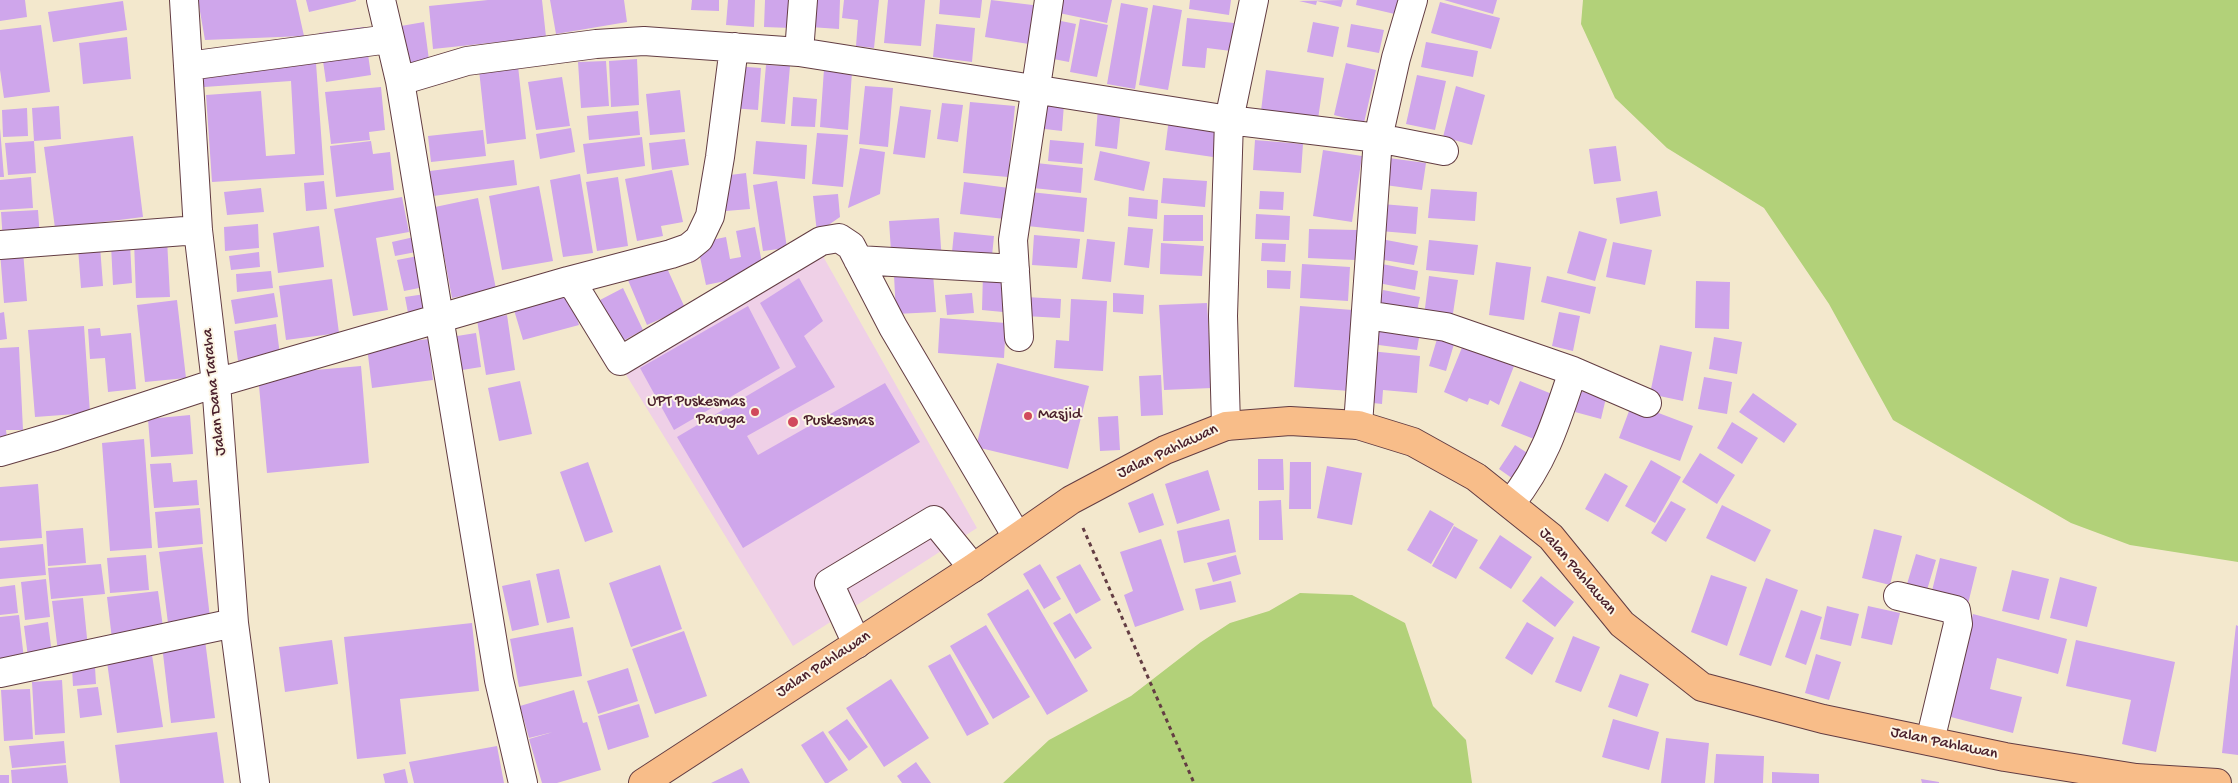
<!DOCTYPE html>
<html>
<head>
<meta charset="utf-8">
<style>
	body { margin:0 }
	canvas { display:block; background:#f3e8cd }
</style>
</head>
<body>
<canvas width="2238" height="783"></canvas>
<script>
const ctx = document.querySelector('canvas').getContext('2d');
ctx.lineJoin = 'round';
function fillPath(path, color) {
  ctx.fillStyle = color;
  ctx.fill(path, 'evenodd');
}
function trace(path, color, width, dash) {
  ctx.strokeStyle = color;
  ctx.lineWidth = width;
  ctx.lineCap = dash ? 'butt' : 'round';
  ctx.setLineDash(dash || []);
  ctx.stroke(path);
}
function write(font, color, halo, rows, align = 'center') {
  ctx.font = font + ' "Gochi Hand",sans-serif';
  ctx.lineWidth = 4;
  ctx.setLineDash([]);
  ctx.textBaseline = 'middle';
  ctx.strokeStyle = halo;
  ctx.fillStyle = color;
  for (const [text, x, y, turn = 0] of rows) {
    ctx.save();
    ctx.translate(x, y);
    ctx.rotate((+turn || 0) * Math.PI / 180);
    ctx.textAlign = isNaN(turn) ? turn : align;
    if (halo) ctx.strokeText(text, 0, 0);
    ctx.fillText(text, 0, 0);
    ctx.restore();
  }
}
const built = new Path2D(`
	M820,251L977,528L793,646L625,373Z`);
const green = new Path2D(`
	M1583,0H2238V562L2130,545L2071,523L1893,420L1829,304L1764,208L1667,148L1615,98L1581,24Z
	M1300,593L1352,595L1405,623L1433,706L1466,740L1472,783H1003L1049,740L1131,696L1201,642L1230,623L1269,611Z`);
const building = new Path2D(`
	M0,0H25L27,17L0,21Z
	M198,0H296L304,36L205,40Z
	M306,0H356V1L309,12Z
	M488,0H542L546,37L433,49L429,6Z
	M550,0H624L627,22L556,34Z
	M692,0H719V11L691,10Z
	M728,0H755L754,27L726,25Z
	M765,0H792L791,28L764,27Z
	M812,0H840L839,29L810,27Z
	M844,0H879L874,48L856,46L858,20L842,18Z
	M888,0H925L921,46L884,43Z
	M940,0H982L980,18L939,14Z
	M991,0L1041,6L1035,45L985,37Z
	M1062,0H1112L1107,23L1059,13Z
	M1190,0H1231L1229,15L1189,9Z
	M1343,0L1341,7L1317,1L1316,5L1299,1Z
	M1357,0H1403L1399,15L1356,5Z
	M1444,0H1497L1493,14Z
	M123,1L127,30L53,42L48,12Z
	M1440,2L1500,18L1491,49L1431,33Z
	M1121,3L1148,8L1135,89L1107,84Z
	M1153,5L1182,10L1168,90L1139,85Z
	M1187,18L1234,23L1231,51L1207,48L1205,68L1182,66Z
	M1080,19L1108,25L1097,77L1070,72Z
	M1056,20L1076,24L1069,62L1048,58Z
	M424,22L429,60L407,63L401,26Z
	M1313,22L1339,27L1333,57L1307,52Z
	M936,24L975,28L972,62L933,57Z
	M1351,24L1384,30L1379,53L1347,47Z
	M41,25L50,92L4,98L0,70V30Z
	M364,27L371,75L326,82L319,33Z
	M127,37L131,79L83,84L79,43Z
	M1426,42L1478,51L1473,77L1421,67Z
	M315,49L324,175L212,182L206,95L261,91L266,156L295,154L291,81L204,87L202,57Z
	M637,59L639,105L611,107L609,61Z
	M606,61L609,106L581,108L578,62Z
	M1346,63L1376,70L1364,123L1334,115Z
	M766,65L790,66L785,124L761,122Z
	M518,66L526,139L487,144L479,70Z
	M734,66L761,68L758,110L731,108Z
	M824,69L852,72L848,130L820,127Z
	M1266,70L1324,78L1318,119L1261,111Z
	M1417,75L1446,81L1435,130L1406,124Z
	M562,77L570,126L536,130L528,82Z
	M865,86L893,88L888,147L859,144Z
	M1456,86L1485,95L1472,145L1443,137Z
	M381,87L385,130L369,132L370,140L331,144L325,92Z
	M680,90L685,132L650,135L646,94Z
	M793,97L817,99L815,127L791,126Z
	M970,102L1015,106L1008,177L963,173Z
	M1039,102L1064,104L1062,131L1036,128Z
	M942,103L963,105L958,142L937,139Z
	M59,106L61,139L34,141L32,108Z
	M900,106L931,110L925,158L893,154Z
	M27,108L28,136L3,137L2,110Z
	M1098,108L1121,110L1117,149L1095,146Z
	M638,111L640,135L589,140L587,116Z
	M1169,118L1218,125L1213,157L1165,150Z
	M0,128L4,177H0Z
	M571,128L575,152L540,159L536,134Z
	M483,130L486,156L431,162L428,136Z
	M817,133L848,135L843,187L812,184Z
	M133,136L143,217L55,228L44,147Z
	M642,137L645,166L587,174L583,144Z
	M685,139L689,165L652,170L649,143Z
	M1050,140L1084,143L1082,164L1048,161Z
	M1255,140L1303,144L1301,173L1253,170Z
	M34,141L36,173L8,175L5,143Z
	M371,141L373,154L390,152L394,190L336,197L330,146Z
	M756,141L807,145L805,179L753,174Z
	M1616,146L1621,181L1594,184L1589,149Z
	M860,148L885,152L880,194L848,208Z
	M1323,150L1362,156L1352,222L1313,216Z
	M1100,151L1150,162L1144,191L1094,180Z
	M1389,158L1426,163L1422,190L1385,185Z
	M514,160L517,185L433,196L430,171Z
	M1036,163L1083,168L1081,193L1033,188Z
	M672,170L683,222L661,226L663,236L637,241L625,179Z
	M746,173L750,209L726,211L722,176Z
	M580,174L593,253L563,257L550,180Z
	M31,177L33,208L0,210V180Z
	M618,177L628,246L597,251L586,182Z
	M1163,178L1207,181L1205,207L1161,203Z
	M324,181L327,209L306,211L304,183Z
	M777,181L787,248L763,251L753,185Z
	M964,182L1009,188L1005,219L960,214Z
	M539,186L553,261L502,270L489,196Z
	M261,188L264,212L227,215L224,192Z
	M1431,189L1477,192L1475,221L1428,218Z
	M1260,191L1284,192L1283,210L1259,209Z
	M1657,191L1661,216L1620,224L1616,198Z
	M1030,192L1087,198L1084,232L1027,226Z
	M838,194L840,217L817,233L813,196Z
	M402,197L409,232L376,238L388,310L353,316L334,209Z
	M1129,197L1158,200L1157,219L1128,216Z
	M478,198L496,289L452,298L435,207Z
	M1382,204L1418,207L1416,234L1380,231Z
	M38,210L40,239L3,242L1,212Z
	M1256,214L1290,216L1289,240L1255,239Z
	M1164,215H1203V241H1163Z
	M939,218L942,262L892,266L889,221Z
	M258,224L259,248L225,251L224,227Z
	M319,226L324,267L278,273L273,233Z
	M755,227L764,273L706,285L697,243L726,237L730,259L741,257L736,231Z
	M1128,227L1153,229L1149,268L1124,265Z
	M1309,229L1357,230L1356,260L1308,258Z
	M1579,231L1607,239L1595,281L1567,273Z
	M954,232L994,236L991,266L951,262Z
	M1034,235L1080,239L1077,268L1032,265Z
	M414,237L416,252L395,256L392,242Z
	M167,239L170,297L136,298L134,240Z
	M1087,239L1115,242L1111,282L1082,279Z
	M1381,239L1418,246L1414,265L1378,259Z
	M1429,240L1478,245L1474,275L1426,270Z
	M1613,242L1652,250L1645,285L1606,277Z
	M130,243L132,283L113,285L111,245Z
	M1161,243L1204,246L1202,276L1160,274Z
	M1262,243L1286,244L1285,262L1261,261Z
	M100,246L103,286L81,288L78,248Z
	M23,251L27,301L4,303L0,252Z
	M259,252L260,267L231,270L229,256Z
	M418,256L424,287L404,291L397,260Z
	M662,257L685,308L647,325L625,273Z
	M1496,262L1531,267L1524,320L1489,315Z
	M1302,264L1350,267L1348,301L1300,298Z
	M1382,264L1418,271L1415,290L1378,283Z
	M1267,270L1291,271L1290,289L1267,288Z
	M271,271L273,288L237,292L236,274Z
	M983,273L1005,275L1003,312L982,310Z
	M933,274L936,312L896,314L894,275Z
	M1429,276L1458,280L1452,320L1424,316Z
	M1547,276L1596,287L1590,314L1541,302Z
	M799,278L823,321L804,336L835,387L747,436L758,455L885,383L920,442L743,548L677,437L796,367L760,303Z
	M332,279L339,333L286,340L279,286Z
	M1696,281L1730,282L1729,329L1695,328Z
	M623,288L643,330L621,342L600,300Z
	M1383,290L1420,297L1416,316L1379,310Z
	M274,293L278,317L235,324L231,300Z
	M972,293L974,313L947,315L945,295Z
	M1113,293L1144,295L1143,314L1113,312Z
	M425,294L428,310L408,313L405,297Z
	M570,294L579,325L523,340L514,310Z
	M1026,297L1061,299L1060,318L1025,316Z
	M1071,299L1107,301L1103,371L1054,368L1056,340L1069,341Z
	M177,300L186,378L145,382L137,305Z
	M1207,303L1212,388L1164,390L1159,305Z
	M748,306L780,368L674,430L640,368Z
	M1300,306L1353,310L1350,391L1294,387Z
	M4,312L7,339L0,340V313Z
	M1559,312L1580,316L1573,351L1552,346Z
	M507,315L515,370L486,375L477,320Z
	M940,318L1006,323L1004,358L938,353Z
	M1374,319L1421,326L1417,350L1371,344Z
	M276,324L280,355L238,361L234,331Z
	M84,326L90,413L35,417L28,330Z
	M100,328L101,336L131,333L136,389L108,392L105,358L90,359L88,329Z
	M1440,329L1457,334L1446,371L1429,366Z
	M476,333L481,367L462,370L457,336Z
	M1714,337L1742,342L1737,374L1709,369Z
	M428,339L433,380L372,388L367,347Z
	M1463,345L1514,366L1499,405L1490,400L1488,405L1469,398L1467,402L1444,392Z
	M1660,345L1692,352L1683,401L1650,394Z
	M19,347L23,430H6L7,438L0,439V348Z
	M1370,351L1420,356L1417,393L1383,390L1382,404L1364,402Z
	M997,363L1089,386L1068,469L976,447Z
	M361,366L369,463L267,473L258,375Z
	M1161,375L1163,415L1141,416L1139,376Z
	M1704,377L1732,382L1727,414L1698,409Z
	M520,381L532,434L499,441L488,388Z
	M1520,381L1552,394L1534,439L1501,426Z
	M1580,391L1606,398L1601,419L1575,412Z
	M1753,393L1797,424L1784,443L1739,412Z
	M1632,403L1693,426L1680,461L1619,438Z
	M190,415L193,454L151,457L148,419Z
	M1118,416L1120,450L1100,451L1098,417Z
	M1732,422L1758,438L1742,464L1717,448Z
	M144,439L152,548L110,551L102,443Z
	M1515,445L1532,456L1516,481L1499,469Z
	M1700,453L1735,475L1717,504L1682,482Z
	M1258,459H1283L1284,490H1258Z
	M1651,460L1681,477L1655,523L1625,506Z
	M588,462L613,532L585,542L560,472Z
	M1290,462H1311V509H1289Z
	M171,463L173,482L197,480L199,505L154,508L150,464Z
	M1327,466L1362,473L1352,525L1317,518Z
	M1208,470L1220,510L1177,524L1165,484Z
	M1605,473L1628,486L1608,522L1585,509Z
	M38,484L42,538L0,541V487Z
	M1153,493L1164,525L1139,533L1128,503Z
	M1281,500L1283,540H1259V501Z
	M1671,501L1686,509L1666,542L1651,533Z
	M1722,505L1771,530L1755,562L1706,538Z
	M200,508L203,544L158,548L155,512Z
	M1430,510L1454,524L1431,564L1407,550Z
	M1229,519L1236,552L1184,563L1177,531Z
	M1454,526L1478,540L1456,579L1432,566Z
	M83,528L86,563L48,566L46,531Z
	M1874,529L1902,536L1890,585L1862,578Z
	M1500,535L1532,557L1511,589L1479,568Z
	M1161,539L1184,610L1135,627L1124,595L1133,591L1120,552Z
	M43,544L46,575L0,579V548Z
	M202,547L210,618L168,623L159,552Z
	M1916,554L1936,560L1924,600L1904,594Z
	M146,555L149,590L110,593L107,558Z
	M1236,555L1241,574L1213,582L1207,563Z
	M1940,558L1977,567L1967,608L1930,599Z
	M101,564L105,594L51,599L48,568Z
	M1040,564L1061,599L1044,609L1023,574Z
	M1080,564L1101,600L1076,614L1056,577Z
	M660,565L682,629L631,647L609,583Z
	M559,569L570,618L547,623L536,574Z
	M2012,570L2049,579L2039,620L2002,611Z
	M1711,575L1747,587L1727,646L1691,632Z
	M1541,576L1574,602L1555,627L1522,601Z
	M2060,577L2097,587L2087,627L2050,618Z
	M1766,578L1798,590L1771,666L1739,655Z
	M46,579L50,617L25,620L21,582Z
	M530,580L539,625L512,631L502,586Z
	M1231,581L1236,602L1200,610L1195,589Z
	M15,585L18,613L0,615V587Z
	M1028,589L1088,691L1047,715L987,614Z
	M158,591L163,627L134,630L135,636L112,639L107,597Z
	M83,598L88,648L58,652L52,601Z
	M1827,606L1859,614L1851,646L1820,639Z
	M1868,606L1900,613L1892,645L1861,638Z
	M1801,610L1822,617L1806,665L1785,657Z
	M1070,613L1092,648L1075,659L1053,623Z
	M1973,614L2067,639L2058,674L1997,658L1990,689L2022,697L2013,733L1947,716Z
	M19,615L24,659L0,661V617Z
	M48,622L52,654L28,657L24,626Z
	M1527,622L1554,638L1532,675L1505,658Z
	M472,623L479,691L400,699L406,754L357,759L344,637Z
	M986,625L1030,697L993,719L950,646Z
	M2236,625L2238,626V755L2222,753Z
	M573,627L582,676L519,687L510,639Z
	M684,631L707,696L655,714L632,649Z
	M1573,636L1600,647L1581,692L1555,682Z
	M205,640L215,718L171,723L162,645Z
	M332,640L338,684L285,692L279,647Z
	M2076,640L2175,662L2156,752L2122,744L2131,700L2066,686Z
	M950,654L989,724L967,736L928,666Z
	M1816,654L1841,662L1829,700L1805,693Z
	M152,655L163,727L117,733L107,662Z
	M95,667L96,684L73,686L72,668Z
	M628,668L638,701L598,714L587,681Z
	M1620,674L1649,684L1637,717L1608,707Z
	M891,679L929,738L884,767L846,708Z
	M62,680L65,733L35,735L32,682Z
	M98,687L102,715L80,718L77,689Z
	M30,689L33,739L4,741L1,690Z
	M574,690L583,723L587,722L601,770L557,783H542L529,739L553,732L529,738L520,706Z
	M639,704L649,737L608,750L598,716Z
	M847,719L868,747L849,761L828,732Z
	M1613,719L1659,732L1649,770L1602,757Z
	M823,731L848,770L828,783H825L801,745Z
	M217,732L224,783H120L115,745Z
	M1666,738L1709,743L1705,783H1661Z
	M64,741L66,763L12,768L9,746Z
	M497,746L504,783H414L409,762Z
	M1716,754L1764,756L1763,783H1714Z
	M916,762L931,783H902L897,776Z
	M66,765L68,783H12L11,770Z
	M742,768L750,783H711Z
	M405,769L408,783H385L383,774Z
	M1772,772L1819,774V783H1772Z
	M0,775H9V783H0Z
	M1921,779L1939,782V783H1922Z`);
const path = new Path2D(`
	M1083,528L1194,783`);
const minor = new Path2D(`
	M184,0L198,230L216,383L234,623L255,783
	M381,0L400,81L499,680L523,783
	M1254,0L1229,120L1378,138L1444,151
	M799,52L803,0
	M188,66L389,39
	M400,81L467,61L596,44L644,41L799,52L1229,120L1223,316L1226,426
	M0,245L198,230
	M858,260L1015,269
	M568,281L671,254L688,248L699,239L710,216L720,157L734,47
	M1366,315L1446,327L1573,371L1647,403
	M1019,337L1013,240L1049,0
	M1358,425L1378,138L1396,58L1413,0
	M0,452L55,436L216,383L568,281L576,289L620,361L821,241L839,238L851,246L893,327L1016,535
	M1511,503C1545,460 1556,422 1573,371
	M1898,596L1956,610L1958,624L1930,741
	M857,644L829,583L934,520L973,568
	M0,673L234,623`);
const major = new Path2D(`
	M643,783L973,568L1071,500L1165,450L1226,426L1290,421L1358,425L1413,442L1476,477L1551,537L1622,624L1702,687L1823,719L2005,757L2136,778L2217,783`);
const markers = [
	[755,412,5,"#d1495b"],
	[1028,416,5,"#d1495b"],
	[793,422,6,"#d1495b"]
];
const streetNames = [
	["Jalan Dana Taraha",215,392,-96],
	["Jalan Pahlawan",1168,452,-25],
	["Jalan Pahlawan",1577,572,49],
	["Jalan Pahlawan",824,665,-33],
	["Jalan Pahlawan",1944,744,12]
];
const poiNames = [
	["UPT Puskesmas",745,403,"right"],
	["Paruga",745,421,"right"],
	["Masjid",1038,416],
	["Puskesmas",804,422]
];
fillPath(built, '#efd0e7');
fillPath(green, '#b2d179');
fillPath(building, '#cfa6eb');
trace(minor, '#633d43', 30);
trace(major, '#633d43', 30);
trace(path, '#633d43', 3, [4, 4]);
trace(minor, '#fff', 28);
trace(major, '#f8bd89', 28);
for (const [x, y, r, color] of markers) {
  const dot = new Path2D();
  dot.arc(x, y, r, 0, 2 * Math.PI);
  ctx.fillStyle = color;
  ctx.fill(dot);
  trace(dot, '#fcf5e5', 2);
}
write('16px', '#4a1f2b', '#fcf5e5', streetNames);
write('16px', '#4a1f2b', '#fcf5e5', poiNames, 'left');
</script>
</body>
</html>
